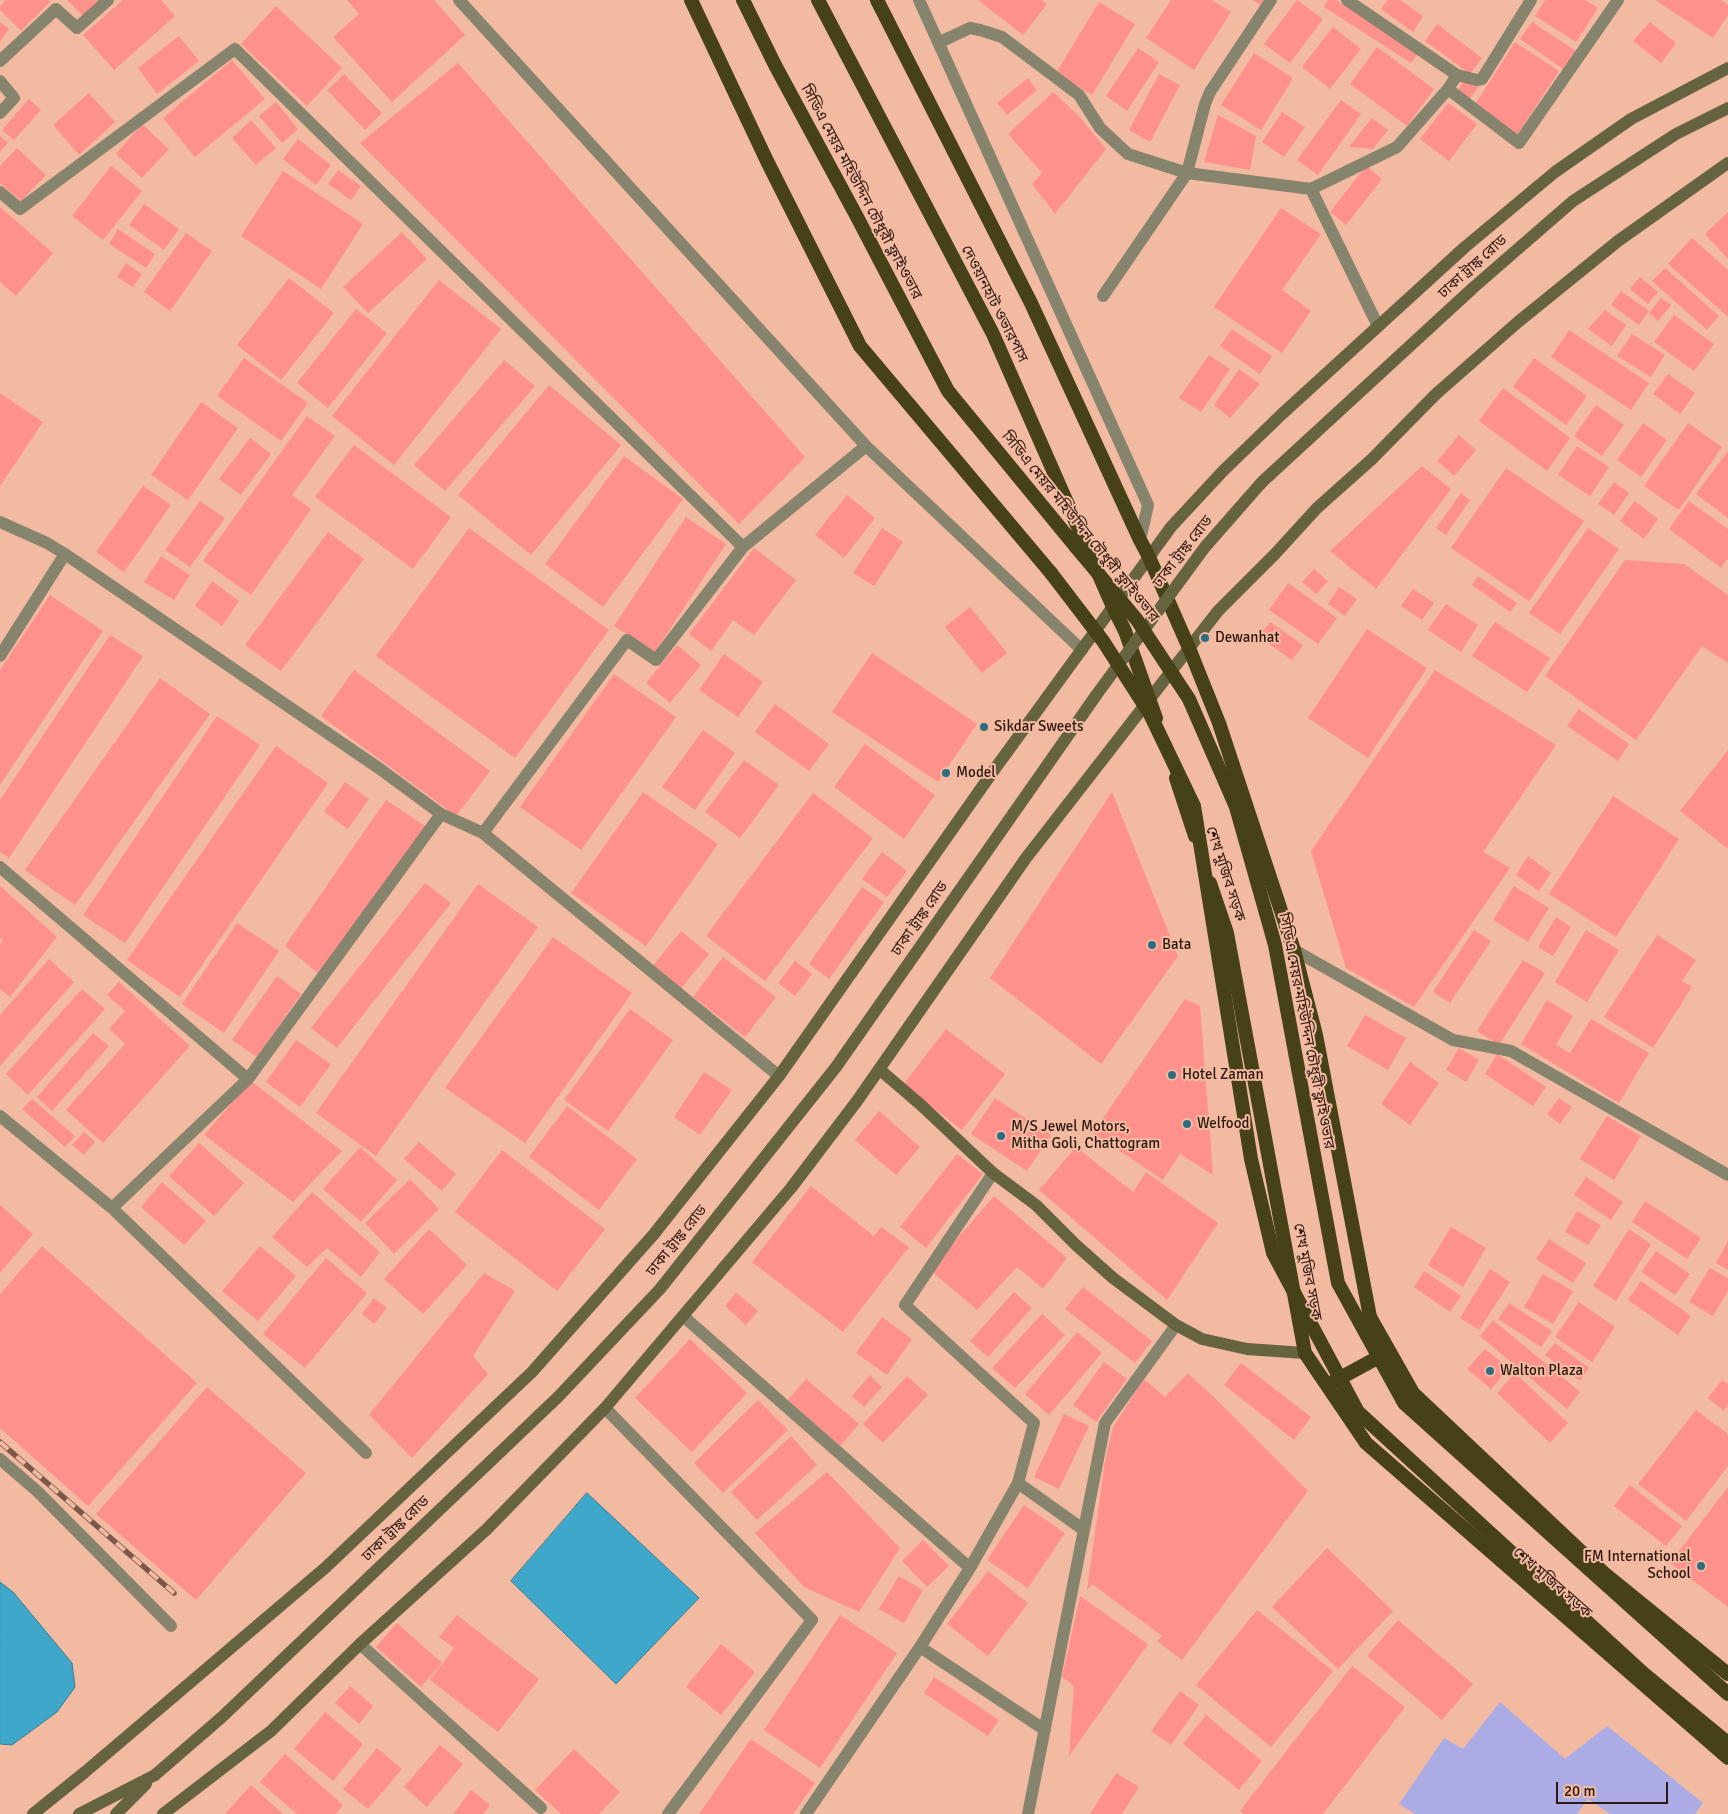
<!DOCTYPE html>
<html>
<head>
<meta charset="utf-8">
<style>
	body { margin:0 }
	#map { position:relative; width:1728px; height:1814px; overflow:hidden; background:#f3baa2; font-family:Signika,sans-serif }
	canvas { display:block }
	.scale { position:absolute; left:1556px; top:1782px; width:112px; height:22px; box-sizing:border-box; border:2px solid #2e1910; border-top:0; padding-left:6px; font-size:15px; line-height:18px; white-space:nowrap; color:#2e1910; -webkit-text-stroke:4px #f3baa2; paint-order:stroke }
</style>
</head>
<body>
<div id="map">
<canvas width="1728" height="1814"></canvas>
<div class="scale">20 m</div>
</div>
<script>
const ctx = document.querySelector('canvas').getContext('2d');
ctx.lineJoin = 'round';
function fillPath(path, color) {
  ctx.fillStyle = color;
  ctx.fill(path, 'evenodd');
}
function trace(path, color, width, dash) {
  ctx.strokeStyle = color;
  ctx.lineWidth = width;
  ctx.lineCap = dash ? 'butt' : 'round';
  ctx.setLineDash(dash || []);
  ctx.stroke(path);
}
function write(font, color, halo, rows, align = 'center') {
  ctx.font = font + ' Signika,"Noto Sans Bengali",sans-serif';
  ctx.lineWidth = 4;
  ctx.setLineDash([]);
  ctx.textBaseline = 'middle';
  ctx.strokeStyle = halo;
  ctx.fillStyle = color;
  for (const [text, x, y, turn = 0] of rows) {
    ctx.save();
    ctx.translate(x, y);
    ctx.rotate((+turn || 0) * Math.PI / 180);
    ctx.textAlign = isNaN(turn) ? turn : align;
    if (halo) ctx.strokeText(text, 0, 0);
    ctx.fillText(text, 0, 0);
    ctx.restore();
  }
}
const green = new Path2D(`
	M1500,1702L1565,1759L1607,1726L1703,1803L1695,1814H1610L1588,1799L1577,1814H1415L1399,1804L1444,1738L1463,1749Z`);
const water = new Path2D(`
	M587,1493L699,1598L616,1684L511,1581Z
	M0,1582L13,1592L72,1663L75,1687L57,1712L12,1745L0,1744Z`);
const building = new Path2D(`
	M6,0H48L50,2L21,31L0,10V6Z
	M67,0H99L83,16Z
	M123,0H161L175,16L114,70L83,35Z
	M347,0H434L465,35L392,102L333,37L359,14Z
	M978,0H1041L1047,4L1023,35Z
	M1171,0H1212L1231,12L1194,70L1146,38Z
	M1253,0H1264L1260,5Z
	M1297,0L1323,19L1290,63L1264,44Z
	M1328,0H1336L1418,53L1411,63L1324,7Z
	M1388,0H1400L1423,16L1413,32L1381,9Z
	M1545,0H1585L1598,8L1576,42L1535,16Z
	M1655,0H1721L1728,5V15L1713,38Z
	M1099,2L1135,24L1092,95L1056,73Z
	M276,6L342,68L307,106L241,44Z
	M0,22L9,29L0,42Z
	M1532,22L1576,51L1563,69L1520,39Z
	M1650,22L1676,43L1661,63L1633,41Z
	M1437,24L1482,58L1470,74L1425,41Z
	M1333,27L1361,49L1330,89L1302,67Z
	M179,36L199,61L157,94L138,68Z
	M1515,42L1559,71L1517,135L1474,106Z
	M1377,47L1434,89L1407,126L1350,84Z
	M1138,48L1159,62L1127,111L1106,96Z
	M1254,53L1293,78L1261,130L1221,105Z
	M232,60L265,99L195,157L163,118Z
	M458,63L805,457L739,524L360,143Z
	M344,74L382,113L365,130L327,90Z
	M1159,74L1180,85L1150,142L1129,130Z
	M1466,77L1479,87L1469,99L1457,91Z
	M1028,78L1037,90L1007,115L997,103Z
	M1053,92L1078,115L1106,149L1055,214L1032,184L1042,173L1008,134Z
	M89,93L115,122L79,155L53,125Z
	M29,99L41,110L14,140L2,130Z
	M1341,100L1361,114L1318,175L1297,160Z
	M276,102L298,129L282,143L259,116Z
	M1448,103L1477,124L1449,161L1420,139Z
	M1282,112L1305,127L1284,157L1262,142Z
	M1218,115L1256,136L1250,170L1204,162Z
	M1372,118L1388,130L1373,149L1349,147Z
	M251,120L276,148L256,165L232,138Z
	M142,124L169,149L142,178L116,154Z
	M0,136L8,143L0,152Z
	M298,139L331,165L316,185L283,159Z
	M17,148L46,175L21,201L0,183V166Z
	M111,166L142,191L103,240L72,216Z
	M1366,166L1382,179L1346,225L1330,212Z
	M338,170L361,186L351,200L328,184Z
	M283,171L363,224L321,289L241,236Z
	M144,204L179,229L164,250L129,225Z
	M0,207L53,253L16,296L0,282Z
	M1281,208L1321,234L1282,290L1311,311L1282,353L1214,307Z
	M1728,212V259L1705,234Z
	M118,229L155,254L146,268L109,244Z
	M402,232L427,259L368,313L343,287Z
	M186,233L212,251L170,311L144,292Z
	M1692,238L1728,270V317L1668,264Z
	M126,263L142,274L133,287L117,277Z
	M1665,268L1719,316L1707,330L1652,281Z
	M1640,277L1658,292L1648,304L1630,289Z
	M289,278L334,313L281,380L237,345Z
	M439,280L501,329L394,465L332,416Z
	M1621,291L1649,311L1639,325L1611,305Z
	M1661,298L1671,305L1658,321L1649,313Z
	M356,309L387,333L328,408L297,383Z
	M1605,310L1626,325L1612,346L1588,329Z
	M1674,315L1714,344L1694,371L1654,342Z
	M1232,329L1272,356L1260,374L1220,346Z
	M1569,330L1649,383L1631,410L1551,357Z
	M1632,334L1665,355L1651,377L1617,356Z
	M1209,355L1230,369L1201,412L1179,398Z
	M244,358L308,403L281,441L217,396Z
	M1534,358L1587,396L1566,425L1513,387Z
	M504,360L535,386L445,491L414,465Z
	M1239,369L1260,384L1230,418L1214,405Z
	M1668,374L1695,393L1680,414L1653,394Z
	M549,385L621,445L531,555L458,495Z
	M1503,388L1570,438L1547,471L1479,421Z
	M0,393L43,422L0,486Z
	M201,402L238,428L188,500L151,475Z
	M1596,405L1624,425L1602,456L1574,436Z
	M307,416L335,436L292,495L311,509L251,595L203,561Z
	M1643,423L1667,440L1641,477L1617,460Z
	M1688,423L1722,447L1679,510L1644,486Z
	M1459,435L1476,450L1454,476L1437,461Z
	M250,438L271,454L241,495L219,479Z
	M354,445L451,517L413,569L315,497Z
	M1577,446L1609,467L1590,496L1558,475Z
	M1728,451V518L1696,494Z
	M624,456L683,499L603,607L545,564Z
	M1422,466L1451,489L1376,589L1330,551Z
	M1506,468L1584,521L1529,601L1451,548Z
	M1614,482L1629,493L1614,515L1598,504Z
	M143,486L171,505L124,572L96,552Z
	M1461,493L1470,500L1446,535L1436,528Z
	M847,495L875,518L844,558L815,535Z
	M200,501L225,518L190,567L165,550Z
	M1635,501L1658,519L1644,539L1620,521Z
	M1689,501L1728,529V558L1721,568L1669,529Z
	M686,517L726,544L655,652L614,626Z
	M469,528L609,630L515,758L376,656Z
	M882,528L903,542L874,586L853,573Z
	M1588,528L1619,549L1560,634L1529,613Z
	M328,532L364,559L281,671L245,645Z
	M754,548L796,580L754,635L733,620L711,651L689,634Z
	M161,556L190,575L174,600L144,582Z
	M1625,560L1684,564L1728,595V663L1702,646L1636,740L1545,676Z
	M1314,569L1328,581L1316,594L1302,582Z
	M1478,576L1517,603L1510,612L1472,585Z
	M212,581L239,601L222,626L195,606Z
	M1288,583L1337,618L1318,644L1269,610Z
	M1339,587L1357,599L1345,616L1328,604Z
	M1413,589L1434,603L1422,620L1401,606Z
	M50,595L103,631L0,785V670Z
	M1446,604L1478,625L1461,652L1428,630Z
	M970,607L1007,653L982,673L945,627Z
	M1270,622L1303,645L1292,660L1259,637Z
	M1495,622L1550,658L1527,692L1472,656Z
	M1367,629L1427,668L1368,758L1308,718Z
	M110,635L143,656L9,858L0,852V800Z
	M677,645L701,665L670,703L646,683Z
	M872,653L977,724L938,782L832,712Z
	M724,654L763,682L738,717L699,690Z
	M354,670L490,771L456,816L321,716Z
	M1435,670L1556,745L1483,852L1510,868L1414,1007L1346,968L1311,851Z
	M614,674L676,717L581,850L520,807Z
	M160,678L210,714L75,905L25,870Z
	M775,704L829,744L809,771L755,732Z
	M1579,709L1629,744L1618,761L1567,726Z
	M217,716L260,745L125,943L83,915Z
	M703,730L735,753L695,810L662,787Z
	M865,744L935,795L904,839L834,787Z
	M276,746L328,783L180,997L127,960Z
	M1728,750V849L1680,811Z
	M744,760L779,785L740,838L705,812Z
	M345,782L369,799L348,829L324,812Z
	M643,792L718,844L646,946L571,893Z
	M1112,792L1178,956L1101,1064L990,978Z
	M813,793L873,838L765,981L706,936Z
	M1613,796L1679,839L1616,937L1549,894Z
	M386,800L427,827L319,974L285,946Z
	M882,852L907,871L887,897L862,879Z
	M1528,856L1551,873L1539,891L1516,875Z
	M425,883L451,903L337,1048L311,1028Z
	M478,884L538,927L376,1156L316,1113Z
	M0,886L57,937L10,997L0,989V944L3,940L0,938Z
	M1514,886L1549,908L1528,942L1493,920Z
	M862,887L884,902L829,979L809,964Z
	M1556,917L1571,927L1553,956L1538,947Z
	M237,923L279,951L224,1033L182,1004Z
	M1474,930L1491,941L1450,1003L1433,992Z
	M1586,930L1619,950L1587,1002L1555,982Z
	M681,931L709,954L679,991L651,968Z
	M1657,935L1696,960L1682,981L1692,987L1653,1048L1604,1017Z
	M553,937L632,993L525,1143L445,1088Z
	M723,957L776,997L745,1037L693,997Z
	M49,959L74,982L0,1066V1015Z
	M1523,960L1545,973L1499,1045L1477,1031Z
	M795,961L812,974L795,996L778,983Z
	M277,976L301,994L257,1057L232,1040Z
	M119,982L190,1046L103,1143L66,1110L125,1044L109,1029L125,1011L107,995Z
	M82,989L105,1009L28,1095L6,1074Z
	M1185,999L1200,1006L1213,1175L1180,1154L1163,1180L1093,1133Z
	M1547,1000L1573,1016L1556,1045L1570,1053L1591,1019L1649,1053L1619,1103L1521,1044Z
	M630,1009L673,1040L608,1131L564,1100Z
	M1365,1015L1406,1038L1388,1070L1347,1046Z
	M946,1029L1005,1074L962,1130L903,1085Z
	M93,1033L109,1046L52,1111L37,1097Z
	M296,1040L331,1064L300,1107L266,1082Z
	M1459,1048L1479,1060L1466,1082L1446,1070Z
	M1497,1054L1546,1087L1533,1106L1485,1074Z
	M1410,1062L1439,1083L1410,1125L1381,1104Z
	M704,1072L732,1090L700,1135L674,1117Z
	M251,1081L342,1151L293,1202L204,1135Z
	M995,1098L1051,1135L1027,1171L971,1134Z
	M1559,1098L1572,1107L1560,1124L1547,1114Z
	M32,1099L75,1136L65,1147L22,1109Z
	M567,1106L637,1159L599,1210L529,1157Z
	M879,1111L920,1147L896,1175L855,1140Z
	M1607,1116L1641,1136L1614,1180L1580,1159Z
	M84,1132L95,1142L84,1155L72,1145Z
	M419,1142L456,1174L442,1191L404,1159Z
	M199,1143L244,1183L214,1216L169,1176Z
	M360,1147L397,1180L361,1222L323,1189Z
	M1076,1147L1133,1192L1146,1172L1218,1223L1167,1300L1039,1190Z
	M502,1150L605,1229L557,1291L455,1212Z
	M957,1154L983,1174L926,1248L900,1227Z
	M1586,1177L1623,1202L1611,1220L1574,1195Z
	M410,1179L439,1209L394,1254L365,1223Z
	M162,1182L206,1221L184,1245L141,1207Z
	M811,1186L874,1236L881,1227L909,1247L843,1332L752,1262Z
	M312,1192L380,1252L361,1277L327,1248L307,1267L272,1237Z
	M994,1196L1067,1258L1043,1289L1017,1267L977,1310L930,1270Z
	M1645,1201L1701,1238L1687,1259L1632,1222Z
	M0,1205L33,1234L0,1273Z
	M1577,1211L1601,1225L1588,1245L1565,1232Z
	M1451,1227L1486,1248L1463,1287L1428,1265Z
	M429,1229L467,1265L423,1314L384,1279Z
	M1629,1229L1651,1244L1616,1301L1593,1286Z
	M1549,1239L1586,1263L1573,1283L1536,1259Z
	M1728,1241V1270L1716,1263Z
	M42,1246L197,1383L88,1506L0,1428V1294Z
	M260,1246L296,1276L258,1321L222,1291Z
	M1656,1251L1690,1274L1675,1295L1641,1272Z
	M326,1258L367,1293L305,1368L263,1334Z
	M1710,1268L1728,1278V1291L1713,1316L1689,1302Z
	M1490,1269L1510,1282L1479,1330L1460,1318Z
	M1424,1271L1461,1296L1450,1312L1414,1287Z
	M484,1273L515,1291L473,1356L488,1374L412,1458L369,1415Z
	M1543,1274L1573,1291L1553,1324L1524,1307Z
	M1641,1281L1691,1316L1678,1335L1628,1300Z
	M1083,1287L1152,1341L1135,1363L1065,1309Z
	M736,1292L758,1311L746,1325L725,1306Z
	M1014,1292L1032,1308L988,1357L970,1341Z
	M374,1298L387,1308L374,1324L362,1314Z
	M1579,1302L1615,1327L1592,1362L1555,1337Z
	M1509,1303L1552,1331L1541,1347L1498,1319Z
	M1042,1314L1065,1335L1015,1388L992,1368Z
	M882,1317L912,1339L887,1375L856,1353Z
	M1493,1320L1580,1392L1567,1409L1480,1336Z
	M1077,1332L1102,1353L1049,1415L1025,1394Z
	M690,1339L747,1393L692,1452L635,1398Z
	M1555,1343L1589,1368L1580,1381L1545,1355Z
	M1485,1349L1509,1368L1491,1389L1467,1369Z
	M1104,1362L1127,1379L1096,1422L1073,1405Z
	M1241,1363L1311,1417L1294,1440L1224,1385Z
	M1188,1373L1222,1405L1308,1491L1182,1660L1157,1641L1162,1636L1092,1584L1087,1590L1105,1461L1113,1427L1144,1379L1165,1397Z
	M1515,1373L1568,1423L1550,1443L1497,1393Z
	M870,1375L882,1387L864,1407L852,1396Z
	M907,1376L928,1395L883,1443L863,1424Z
	M806,1379L859,1424L840,1446L788,1400Z
	M1722,1380L1728,1384V1405L1724,1411L1708,1398Z
	M207,1387L306,1473L196,1600L96,1514Z
	M758,1400L788,1430L723,1493L694,1463Z
	M1696,1410L1728,1434V1466L1686,1521L1638,1484Z
	M1064,1414L1089,1426L1059,1489L1034,1477Z
	M791,1436L817,1465L757,1520L731,1492Z
	M827,1472L900,1548L859,1612L804,1587L755,1533Z
	M1630,1485L1682,1526L1666,1546L1614,1506Z
	M1728,1487V1607L1670,1563Z
	M1024,1505L1065,1533L1028,1588L987,1560Z
	M923,1540L949,1566L927,1587L902,1561Z
	M1327,1548L1393,1611L1338,1669L1272,1607Z
	M988,1571L1028,1603L988,1656L947,1624Z
	M899,1576L923,1590L904,1623L879,1609Z
	M1080,1596L1148,1644L1069,1756L1074,1686L1062,1677Z
	M1257,1610L1333,1671L1271,1747L1196,1685Z
	M457,1615L539,1679L498,1732L430,1680L454,1648L439,1637Z
	M840,1615L897,1653L820,1768L764,1730Z
	M1398,1620L1473,1684L1442,1720L1367,1656Z
	M397,1623L442,1663L421,1687L376,1647Z
	M721,1644L755,1672L721,1715L686,1687Z
	M1352,1666L1405,1707L1323,1814H1244L1240,1811Z
	M934,1677L999,1720L988,1736L924,1693Z
	M350,1686L373,1706L359,1724L335,1703Z
	M1180,1691L1199,1705L1171,1745L1151,1731Z
	M325,1712L363,1744L333,1781L294,1749Z
	M1206,1715L1262,1761L1239,1790L1183,1744Z
	M751,1739L815,1783L793,1814H699Z
	M440,1745L463,1764L427,1807L404,1787Z
	M377,1748L402,1769L368,1809L343,1789Z
	M574,1749L620,1792L599,1814H561L535,1790Z
	M285,1754L343,1805L336,1814H297L260,1782Z
	M1116,1773L1139,1787L1122,1814H1090Z
	M251,1785L283,1814H225Z
	M471,1790L490,1805L483,1814H453Z`);
const service = new Path2D(`
	M0,1459L37,1491L171,1626`);
const minor = new Path2D(`
	M459,0L866,446L1082,650
	M919,0L1148,505L1140,540
	M1347,0L1457,75L1448,89L1519,143L1618,0
	M940,42L970,28L980,30L1002,37L1079,95L1100,128L1128,154L1187,173L1311,189L1397,147L1448,89
	M0,61L56,9L77,28L108,0
	M1457,75L1477,80L1482,79L1531,0
	M0,81L14,98L0,113
	M1311,189L1378,326
	M0,192L20,209L235,49L743,547L866,446
	M1103,296L1187,173L1205,104L1210,92L1271,0
	M0,522L47,543L65,554L380,769L441,814L483,833L779,1076
	M0,656L65,554
	M483,833L627,640L656,660L743,547
	M0,867L248,1079
	M1294,950L1453,1040L1511,1051L1728,1175
	M0,1116L112,1208L248,1079L441,814
	M993,1173L905,1305L1034,1423L1018,1483L1084,1530
	M112,1208L366,1453
	M683,1316L970,1568L920,1647L1045,1730
	M605,1408L812,1620L668,1814
	M970,1568L1018,1483
	M360,1644L541,1808
	M806,1814L920,1647
	M1028,1814L1105,1423L1176,1325`);
const secondary = new Path2D(`
	M879,1069L921,1105L993,1173L1036,1205L1076,1245L1113,1278L1176,1325L1202,1339L1247,1349L1305,1353
	M33,1814L85,1772L325,1568L532,1372L654,1234L779,1076L994,770L1171,527L1223,471L1282,414L1465,247L1555,172L1631,119L1728,68
	M79,1814L155,1775
	M116,1814L146,1784
	M163,1814L271,1731L360,1644L487,1529L605,1408L791,1188L857,1101L1026,858L1218,611L1275,554L1317,508L1372,459L1436,394L1518,322L1618,241L1728,163`);
const trunk = new Path2D(`
	M691,0L767,161L860,346L1051,573
	M743,0L775,65L856,215L948,391L1076,547
	M818,0L993,334L1113,607L1125,631L1156,718
	M877,0L1031,303L1140,540L1149,557L1189,648L1219,723L1294,950L1316,1035L1370,1317L1413,1393L1605,1574L1728,1674
	M1176,778L1195,836
	M1210,883L1227,933L1305,1353L1366,1443L1728,1758
	M1331,1383L1388,1352`);
const rail = new Path2D(`
	M0,1442L174,1593`);
const secondaryBridge = new Path2D(`
	M155,1775L222,1717L558,1397L660,1289L836,1067L1097,694L1205,547L1262,482L1474,287L1573,201L1676,134L1728,108`);
const trunkBridge = new Path2D(`
	M1076,547L1137,620L1189,699L1236,807L1275,945L1338,1283L1404,1403L1728,1694
	M1051,573L1103,641L1150,714L1194,806L1251,1159L1273,1253L1358,1412L1644,1674L1728,1743`);
const markers = [
	[1205,638,5,"#2d6c81"],
	[984,727,5,"#2d6c81"],
	[946,773,5,"#2d6c81"],
	[1152,945,5,"#2d6c81"],
	[1172,1075,5,"#2d6c81"],
	[1187,1124,5,"#2d6c81"],
	[1001,1136,5,"#2d6c81"],
	[1490,1371,5,"#2d6c81"],
	[1701,1566,5,"#2d6c81"]
];
const streetNames = [
	["সিডিএ মেয়র মহিউদ্দিন চৌধুরী ফ্লাইওভার",861,192,62],
	["ঢাকা ট্রাঙ্ক রোড",1473,267,-42],
	["দেওয়ানহাট ওভারপাস",994,304,63],
	["সিডিএ মেয়র মহিউদ্দিন চৌধুরী ফ্লাইওভার",1080,527,51],
	["ঢাকা ট্রাঙ্ক রোড",1183,552,-52],
	["শেখ মুজিব সড়ক",1225,874,72],
	["ঢাকা ট্রাঙ্ক রোড",920,919,-55],
	["সিডিএ মেয়র মহিউদ্দিন চৌধুরী ফ্লাইওভার",1306,1031,79],
	["ঢাকা ট্রাঙ্ক রোড",677,1241,-51],
	["শেখ মুজিব সড়ক",1307,1272,79],
	["ঢাকা ট্রাঙ্ক রোড",396,1529,-44],
	["শেখ মুজিব সড়ক",1552,1583,41]
];
const poiNames = [
	["Dewanhat",1215,638],
	["Sikdar Sweets",994,727],
	["Model",956,773],
	["Bata",1162,945],
	["Hotel Zaman",1182,1075],
	["Welfood",1197,1124],
	["M/S Jewel Motors,",1011,1127],
	["Mitha Goli, Chattogram",1011,1144],
	["Walton Plaza",1500,1371],
	["FM International",1691,1557,"right"],
	["School",1691,1574,"right"]
];
fillPath(green, '#abace6');
fillPath(water, '#3fa7c9');
trace(water, '#3a7c92', 1);
fillPath(building, '#fe918b');
trace(service, '#86846d', 12);
trace(minor, '#86846d', 12);
trace(secondary, '#666341', 12);
trace(trunk, '#464117', 14);
trace(rail, '#7a5748', 5.5);
trace(rail, '#f3baa2', 4, [11]);
trace(secondaryBridge, '#666341', 12);
trace(trunkBridge, '#464117', 14);
for (const [x, y, r, color] of markers) {
  const dot = new Path2D();
  dot.arc(x, y, r, 0, 2 * Math.PI);
  ctx.fillStyle = color;
  ctx.fill(dot);
  trace(dot, '#f3baa2', 2);
}
write('15px', '#2e1910', '#f3baa2', streetNames);
write('15px', '#2e1910', '#f3baa2', poiNames, 'left');
</script>
</body>
</html>
